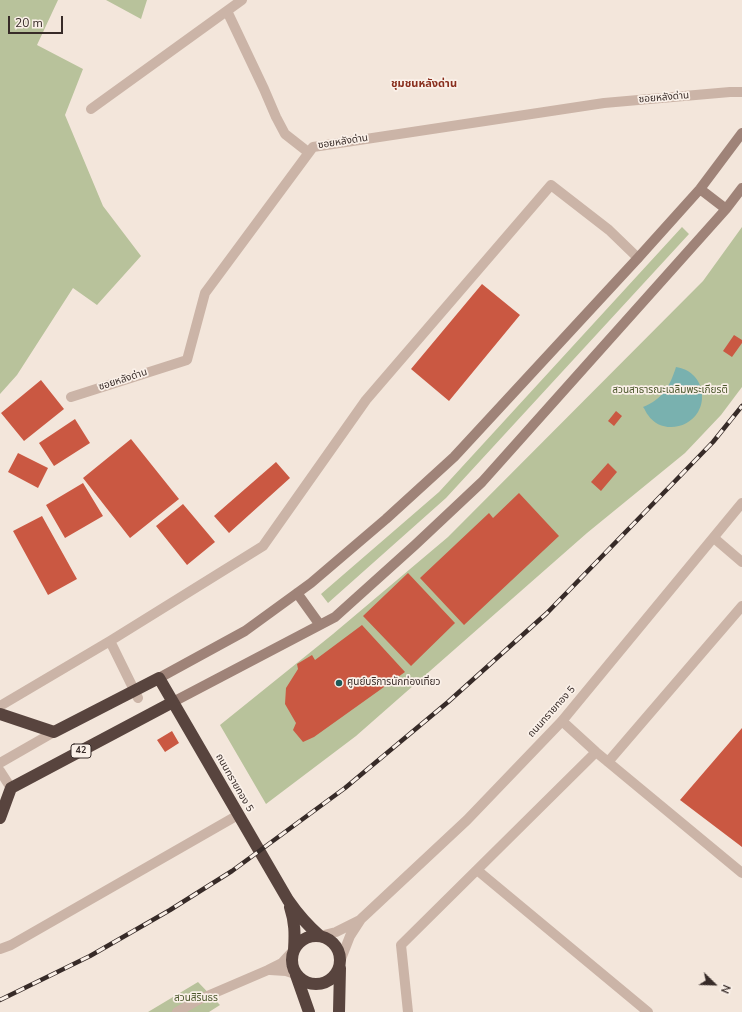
<!DOCTYPE html>
<html>
<head>
<meta charset="utf-8">
<style>
	body { margin:0 }
	#map { position:relative; width:742px; height:1012px; overflow:hidden; background:#f3e6db; font-family:"Nunito Sans",sans-serif }
	canvas { display:block }
	.north { position:absolute; left:694px; top:964px; width:40px; height:40px; -webkit-text-stroke:3px #faf0e8; paint-order:stroke; rotate:113deg; font-size:11px; font-weight:700; line-height:16px; text-align:center; color:#372b28 }
	.north::after { content:''; display:block; margin:auto; width:14px; height:18px; background:#372b28; clip-path:polygon(50% 0,100% 100%,50% 72%,0 100%) }
	.scale { position:absolute; left:8px; top:16px; width:55px; height:18px; box-sizing:border-box; border:2px solid #372b28; border-top:0; padding-left:5px; font-size:12px; line-height:14px; white-space:nowrap; color:#372b28; -webkit-text-stroke:3px #faf0e8; paint-order:stroke }
</style>
</head>
<body>
<div id="map">
<canvas width="742" height="1012"></canvas>
<div class="north">N</div>
<div class="scale">20 m</div>
</div>
<script>
const ctx = document.querySelector('canvas').getContext('2d');
ctx.lineJoin = 'round';
function fillPath(path, color) {
  ctx.fillStyle = color;
  ctx.fill(path, 'evenodd');
}
function trace(path, color, width, dash) {
  ctx.strokeStyle = color;
  ctx.lineWidth = width;
  ctx.lineCap = dash ? 'butt' : 'round';
  ctx.setLineDash(dash || []);
  ctx.stroke(path);
}
function write(font, color, halo, rows, align = 'center') {
  ctx.font = font + ' "Nunito Sans","Noto Sans Thai",sans-serif';
  ctx.lineWidth = 3.5;
  ctx.setLineDash([]);
  ctx.textBaseline = 'middle';
  ctx.strokeStyle = halo;
  ctx.fillStyle = color;
  for (const [text, x, y, turn = 0] of rows) {
    ctx.save();
    ctx.translate(x, y);
    ctx.rotate((+turn || 0) * Math.PI / 180);
    ctx.textAlign = isNaN(turn) ? turn : align;
    if (halo) ctx.strokeText(text, 0, 0);
    ctx.fillText(text, 0, 0);
    ctx.restore();
  }
}
const green = new Path2D(`
	M0,0H58L37,45L83,69L65,115L103,206L141,256L97,305L73,288L17,375L0,394Z
	M106,0H147L141,19Z
	M682,227L689,234L446,498L328,603L321,594L439,492Z
	M742,227V387L721,415L685,453L587,533L356,736L266,804L220,725L333,634L448,537L703,281Z
	M198,982L220,1005L209,1012H148Z`);
const water = new Path2D(`
	M676,367C682,368 688,370 693,375C703,384 705,401 698,412C687,430 660,433 648,415C646,413 645,409 643,407C663,399 670,386 676,367Z`);
const building = new Path2D(`
	M482,284L520,315L449,401L411,369Z
	M734,335L742,340V343L732,357L723,351Z
	M41,380L64,409L24,441L1,413Z
	M616,411L622,416L614,426L608,421Z
	M75,419L90,443L54,466L39,443Z
	M131,439L179,499L130,538L83,478Z
	M18,453L48,468L38,488L8,472Z
	M276,462L290,478L229,533L214,516Z
	M608,463L617,472L601,491L591,482Z
	M83,483L103,516L65,538L46,505Z
	M519,493L559,536L464,625L420,578L489,513L493,518Z
	M183,504L215,542L187,565L156,526Z
	M42,516L77,579L48,595L13,531Z
	M408,573L455,623L411,666L363,616Z
	M362,625L405,672L314,737L303,742L293,730L296,723L285,704L286,688L298,669L297,664L312,655L315,660Z
	M742,728V847L680,800Z
	M172,731L179,743L165,752L157,740Z`);
const lane = new Path2D(`
	M714,538L742,562
	M110,641L138,698
	M0,706L110,641L263,546L366,400L551,185L609,230L638,258
	M562,721L596,752L742,873
	M608,762L742,606
	M0,763L54,732
	M0,771L11,788
	M477,870L648,1012
	M0,949L11,945L238,815
	M177,1012L198,1000
	M408,1012L401,945L596,752`);
const street = new Path2D(`
	M227,11L264,89L276,117L285,134L308,152
	M91,109L242,0
	M71,397L187,360L205,293L313,147L604,103L730,92H742
	M320,936L336,932L360,920
	M341,959L350,936L361,919L467,820L562,721L742,503
	M270,970L286,971L295,974
	M198,1000L268,970L282,963L294,950`);
const secondary = new Path2D(`
	M700,189L726,209
	M297,593L320,625
	M159,678L245,631L311,583L386,519L454,457L638,258L700,189L742,133
	M173,702L335,617L415,545L482,482L726,209L742,188`);
const highway = new Path2D(`
	M0,714L54,732L159,678L288,900C297,913 307,925 320,936
	M0,818L11,788L173,702
	M290,907C295,922 295,934 294,950
	M292 960a24 24 0 1 1 48 0a24 24 0 1 1-48 0Z
	M296,975L309,1012
	M339,1012L340,968`);
const rail = new Path2D(`
	M0,1000L90,956L170,910L232,871L345,788L448,702L547,613L713,442L742,406`);
const markers = [
	[339,683,4,"#1c5a59"]
];
const shields = [
	[81,751,20]
];
const shieldNames = [
	["42",81,751]
];
const streetNames = [
	["ซอยหลังด่าน",664,98,-5],
	["ซอยหลังด่าน",343,142,-9],
	["ซอยหลังด่าน",123,380,-18],
	["ถนนทรายทอง 5",552,712,-48],
	["ถนนทรายทอง 5",234,783,60]
];
const parkNames = [
	["สวนสาธารณะเฉลิมพระเกียรติ",670,391],
	["สวนสิรินธร",196,999]
];
const poiNames = [
	["ศูนย์บริการนักท่องเที่ยว",347,683]
];
const neighbourhoodNames = [
	["ชุมชนหลังด่าน",424,84]
];
fillPath(green, '#b8c29b');
fillPath(water, '#79b1af');
fillPath(building, '#ca5842');
trace(lane, '#cbb4a7', 10);
trace(street, '#cbb4a7', 10);
trace(secondary, '#9f8378', 10);
trace(highway, '#58443e', 12);
trace(rail, '#372b28', 4.5);
trace(rail, '#faf0e8', 3, [9]);
for (const [x, y, r, color] of markers) {
  const dot = new Path2D();
  dot.arc(x, y, r, 0, 2 * Math.PI);
  ctx.fillStyle = color;
  ctx.fill(dot);
  trace(dot, '#faf0e8', 1.5);
}
for (const [x, y, w] of shields) {
  const box = new Path2D();
  box.roundRect(x - w / 2, y - 7, w, 14, 3);
  ctx.fillStyle = '#faf0e8';
  ctx.fill(box);
  trace(box, '#372b28', 1);
}
write('bold 9px', '#372b28', null, shieldNames);
write('10px', '#372b28', '#faf0e8', streetNames);
write('10px', '#4a562b', '#faf0e8', parkNames);
write('10px', '#372b28', '#faf0e8', poiNames, 'left');
write('bold 11px', '#892f1e', '#faf0e8', neighbourhoodNames);
</script>
</body>
</html>
